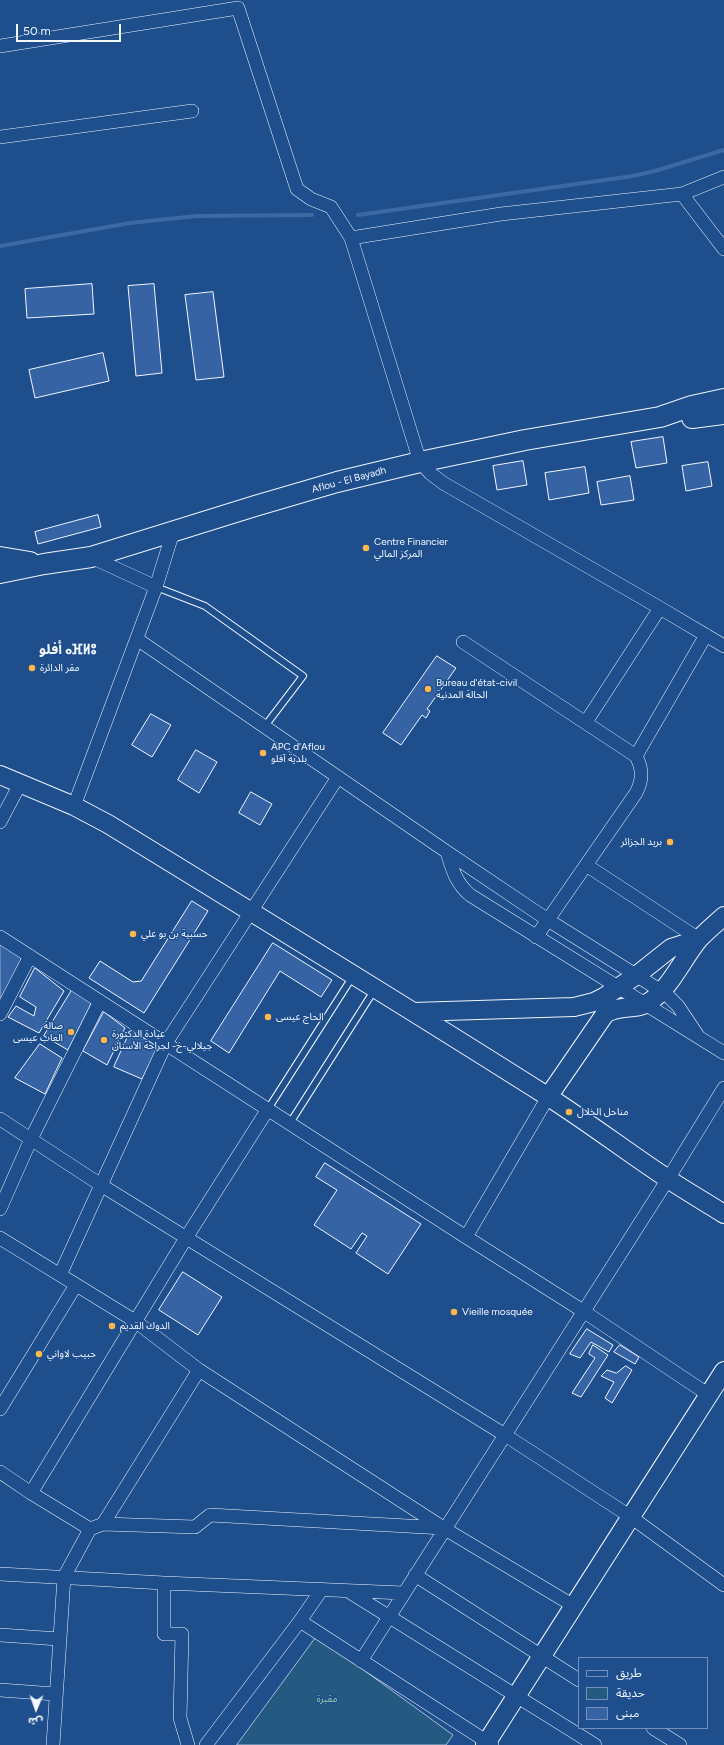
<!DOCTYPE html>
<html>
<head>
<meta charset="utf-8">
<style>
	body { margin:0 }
	#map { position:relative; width:724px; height:1745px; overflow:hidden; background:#1f4e8c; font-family:Figtree,"Noto Sans Arabic",sans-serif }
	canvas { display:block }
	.legend { position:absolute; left:578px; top:1657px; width:130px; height:72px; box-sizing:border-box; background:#1f4e8c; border:1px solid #7391ba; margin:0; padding:5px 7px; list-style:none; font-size:12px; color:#f2f6ff }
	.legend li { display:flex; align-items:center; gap:8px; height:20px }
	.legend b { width:20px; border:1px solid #7391ba }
	.north { position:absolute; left:16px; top:1689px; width:40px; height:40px; -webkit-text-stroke:3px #1f4e8c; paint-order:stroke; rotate:182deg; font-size:11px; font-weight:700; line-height:16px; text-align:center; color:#f2f6ff }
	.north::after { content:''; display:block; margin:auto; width:14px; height:18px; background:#f2f6ff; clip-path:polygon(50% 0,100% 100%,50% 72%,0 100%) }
	.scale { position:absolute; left:16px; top:24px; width:105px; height:18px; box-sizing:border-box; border:2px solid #f2f6ff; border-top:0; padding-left:5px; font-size:12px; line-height:14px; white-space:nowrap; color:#f2f6ff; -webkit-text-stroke:3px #1f4e8c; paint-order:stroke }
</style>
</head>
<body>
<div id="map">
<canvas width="724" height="1745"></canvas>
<ul class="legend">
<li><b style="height:5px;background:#1f4e8c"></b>طريق</li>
<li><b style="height:11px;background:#245a82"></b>حديقة</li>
<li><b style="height:11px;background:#3563a3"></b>مبنى</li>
</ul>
<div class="north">ش</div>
<div class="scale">50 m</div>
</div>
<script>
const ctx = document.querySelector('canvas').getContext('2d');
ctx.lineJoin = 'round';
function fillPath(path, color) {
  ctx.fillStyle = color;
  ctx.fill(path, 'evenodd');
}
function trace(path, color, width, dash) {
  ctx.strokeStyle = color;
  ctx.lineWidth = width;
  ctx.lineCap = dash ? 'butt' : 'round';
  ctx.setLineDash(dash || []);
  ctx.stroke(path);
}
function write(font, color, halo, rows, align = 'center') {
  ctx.font = font + ' Figtree,"Noto Sans Arabic","Noto Sans Tifinagh",sans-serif';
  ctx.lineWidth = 3;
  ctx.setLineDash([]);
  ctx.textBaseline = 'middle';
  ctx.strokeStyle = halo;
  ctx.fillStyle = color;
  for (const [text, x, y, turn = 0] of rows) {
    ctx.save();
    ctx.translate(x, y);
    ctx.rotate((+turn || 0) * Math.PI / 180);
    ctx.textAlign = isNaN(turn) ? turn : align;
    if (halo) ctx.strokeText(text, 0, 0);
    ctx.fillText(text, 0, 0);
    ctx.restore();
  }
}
const green = new Path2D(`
	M317,1636L453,1735L446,1745H237Z`);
const stream = new Path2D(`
	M358,215L633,176L655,171L724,150
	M0,246L130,223L197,216L312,215`);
const building = new Path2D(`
	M92,284L94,314L27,318L25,289Z
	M154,284L162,373L136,376L128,286Z
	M213,292L224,377L196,380L185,295Z
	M103,353L109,381L35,398L29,370Z
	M663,437L667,463L636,468L631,442Z
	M523,461L527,485L497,490L493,466Z
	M708,462L712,486L686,491L682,466Z
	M585,467L589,493L549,500L545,473Z
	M630,476L634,500L601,505L597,482Z
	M98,515L101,527L38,544L35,532Z
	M437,656L456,668L427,709L430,711L426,718L422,715L401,745L383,733Z
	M151,714L171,725L152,757L132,745Z
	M196,750L217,762L199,793L178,780Z
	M251,792L272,804L260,825L239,813Z
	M192,901L208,911L144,1013L89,978L100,961L133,982L141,981Z
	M0,943L22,958L0,1002Z
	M273,943L332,980L321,997L280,971L229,1053L211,1041Z
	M35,968L64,991L39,1033L8,1017L16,1006L34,1016L36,1007L20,997Z
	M72,990L92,1002L68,1050L44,1036Z
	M104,1012L125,1028L107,1065L83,1051Z
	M131,1030L158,1047L142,1079L114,1067Z
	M40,1044L62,1058L45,1094L15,1078Z
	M325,1163L421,1224L388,1274L356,1253L367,1236L362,1233L351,1249L314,1225L337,1190L316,1177Z
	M183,1272L222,1297L198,1335L159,1310Z
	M587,1329L613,1345L609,1352L591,1342L580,1358L570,1354Z
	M593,1345L608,1355L581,1397L572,1393L595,1358L589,1354Z
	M620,1345L639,1357L635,1364L614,1352Z
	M626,1366L632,1370L612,1403L605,1398L614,1382L601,1376L607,1370L616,1373Z`);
const lane = new Path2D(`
	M156,587L205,606L303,676L265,726
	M268,1109L353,976
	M290,1123L375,989`);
const street = new Path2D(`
	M0,46L238,8L297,189L311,199L331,207L351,238L420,462L430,473L443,483L660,608L724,646
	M0,137L192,111
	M682,194L724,249
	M351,238L501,214L682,194L724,177
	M156,587L173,532
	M137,639L447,852L548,920L666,994L678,1006L698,1036
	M463,642L636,756C643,769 643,780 636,793L536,937
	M586,722L660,608
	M636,756L706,635
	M74,806L156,587L91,557
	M0,822L20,784
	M447,852C452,869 456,883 470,895L724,1053
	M586,865L699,939
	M0,937L466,1237L548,1097
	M0,1014L30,956
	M0,1119L101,1185L505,1435L631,1517L724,1585
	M0,1209L31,1139L100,1001
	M466,1237L583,1311L709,1395
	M0,1238L135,1321L199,1370L445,1529L574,1606
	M60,1275L166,1043L338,777
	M0,1409L76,1285
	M0,1472L31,1493L90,1529
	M31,1493L186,1238L268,1109
	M103,1524L199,1370
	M0,1574L164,1583V1634H182L180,1718L188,1745
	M415,1575L579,1680
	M164,1583L404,1593
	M348,1591L595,1745
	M300,1621L492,1745
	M0,1635L59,1639
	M361,1661L668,1179L724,1088
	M0,1690L55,1694
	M653,1728L680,1745
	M53,1745L64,1577L90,1529L103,1524L195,1527L210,1515L443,1528
	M206,1745L300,1621L322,1589`);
const secondary = new Path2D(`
	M0,775L74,806L108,824C255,914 402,1004 547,1096C588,1122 627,1152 668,1179C686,1191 705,1202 724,1214
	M413,1012L574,1007L594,1002L604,997L637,975L671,948L699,939
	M548,1097L605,1014C620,1004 636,1011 649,1002C670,989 683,958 699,939C707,931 716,923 724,916
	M485,1745L724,1371`);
const primary = new Path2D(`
	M692,418L724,414
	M0,557L30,562
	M0,573L44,564L91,557L255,506L337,482L420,462L525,440L660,417L692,406L724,399`);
const markers = [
	[366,548,4,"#ffb74d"],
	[32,668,4,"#ffb74d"],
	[428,689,4,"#ffb74d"],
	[263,753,4,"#ffb74d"],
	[670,842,4,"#ffb74d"],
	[133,934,4,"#ffb74d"],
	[268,1017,4,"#ffb74d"],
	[71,1032,4,"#ffb74d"],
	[104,1040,4,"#ffb74d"],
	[569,1112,4,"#ffb74d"],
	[454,1312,4,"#ffb74d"],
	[112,1326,4,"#ffb74d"],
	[39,1354,4,"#ffb74d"]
];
const streetNames = [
	["Aflou - El Bayadh",349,480,-15]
];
const poiNames = [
	["Centre Financier",374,542],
	["المركز المالي",374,554],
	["مقر الدائرة",40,668],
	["Bureau d'état-civil",436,683],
	["الحالة المدنية",436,695],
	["APC d'Aflou",271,747],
	["بلدية آفلو",271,759],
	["بريد الجزائر",662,842,"right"],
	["حسبية بن بو علي",141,934],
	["الحاج عيسى",276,1017],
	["صالة",63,1026,"right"],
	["العاب عيسى",63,1038,"right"],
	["عيادة الدكتورة",112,1034],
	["جيلالي-خ- لجراحة الأسنان",112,1046],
	["مناحل الخلال",577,1112],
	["Vieille mosquée",462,1312],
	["الدوك القديم",120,1326],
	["حبيب لاواني",47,1354]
];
const parkNames = [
	["مقبرة",327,1699]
];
const districtNames = [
	["أفلو ⴰⴼⵍⵓ",68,650]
];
fillPath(green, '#245a82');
trace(green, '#a8bbd7', 1);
trace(stream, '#3b69a3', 4);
fillPath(building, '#3563a3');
trace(building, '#f2f6ff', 1);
trace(lane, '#f2f6ff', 8);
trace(street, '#f2f6ff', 14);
trace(secondary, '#f2f6ff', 20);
trace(primary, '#f2f6ff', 22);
trace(lane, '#1f4e8c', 6);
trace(street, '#1f4e8c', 13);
trace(secondary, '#1f4e8c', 18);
trace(primary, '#1f4e8c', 20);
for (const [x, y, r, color] of markers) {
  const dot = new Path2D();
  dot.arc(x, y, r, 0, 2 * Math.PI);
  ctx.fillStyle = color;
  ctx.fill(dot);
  trace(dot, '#1f4e8c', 1.5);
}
write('10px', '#f2f6ff', '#1f4e8c', streetNames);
write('10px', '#f2f6ff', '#1f4e8c', poiNames, 'left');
write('10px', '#97c8a6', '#1f4e8c', parkNames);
write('bold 14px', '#f2f6ff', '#1f4e8c', districtNames);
</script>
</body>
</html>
